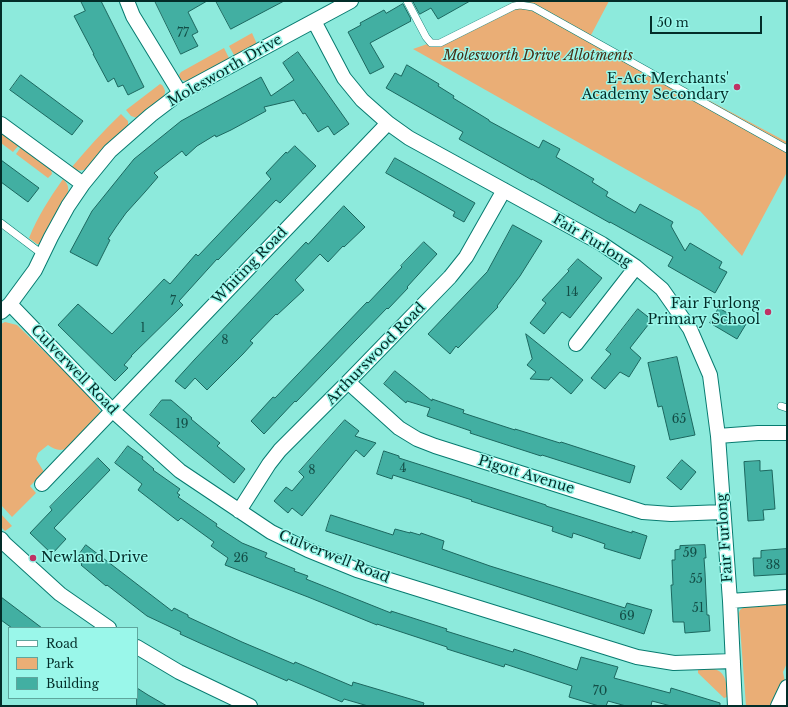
<!DOCTYPE html>
<html>
<head>
<meta charset="utf-8">
<style>
	body { margin:0 }
	#map { position:relative; width:788px; height:707px; overflow:hidden; background:#8deadc; font-family:"Libre Baskerville",serif }
	canvas { display:block }
	.frame { position:absolute; inset:0; border:2px solid #032d29; pointer-events:none }
	.legend { position:absolute; left:8px; top:627px; width:130px; height:72px; box-sizing:border-box; background:#9af7ea; border:1px solid #5ea69d; margin:0; padding:5px 7px; list-style:none; font-size:12px; color:#032d29 }
	.legend li { display:flex; align-items:center; gap:8px; height:20px }
	.legend b { width:20px; border:1px solid #5ea69d }
	.scale { position:absolute; left:650px; top:16px; width:112px; height:18px; box-sizing:border-box; border:2px solid #032d29; border-top:0; padding-left:5px; font-size:12px; line-height:14px; white-space:nowrap; color:#032d29; -webkit-text-stroke:3px #9af7ea; paint-order:stroke }
</style>
</head>
<body>
<div id="map">
<canvas width="788" height="707"></canvas>
<div class="frame"></div>
<ul class="legend">
<li><b style="height:5px;background:#fff"></b>Road</li>
<li><b style="height:11px;background:#eaae76"></b>Park</li>
<li><b style="height:11px;background:#42afa2"></b>Building</li>
</ul>
<div class="scale">50 m</div>
</div>
<script>
const ctx = document.querySelector('canvas').getContext('2d');
ctx.lineJoin = 'round';
function fillPath(path, color) {
  ctx.fillStyle = color;
  ctx.fill(path, 'evenodd');
}
function trace(path, color, width, dash) {
  ctx.strokeStyle = color;
  ctx.lineWidth = width;
  ctx.lineCap = dash ? 'butt' : 'round';
  ctx.setLineDash(dash || []);
  ctx.stroke(path);
}
function write(font, color, halo, rows, align = 'center') {
  ctx.font = font + ' "Libre Baskerville",serif';
  ctx.lineWidth = 3;
  ctx.setLineDash([]);
  ctx.textBaseline = 'middle';
  ctx.strokeStyle = halo;
  ctx.fillStyle = color;
  for (const [text, x, y, turn = 0] of rows) {
    ctx.save();
    ctx.translate(x, y);
    ctx.rotate((+turn || 0) * Math.PI / 180);
    ctx.textAlign = isNaN(turn) ? turn : align;
    if (halo) ctx.strokeText(text, 0, 0);
    ctx.fillText(text, 0, 0);
    ctx.restore();
  }
}
const green = new Path2D(`
	M515,1H609L590,37L787,142V172L742,256L700,211L413,49L450,36Z
	M252,33L256,42V46L237,57L234,55L229,46Z
	M224,48L229,58L228,61L192,81H187L181,80L179,75L181,72Z
	M160,84L162,85C163,86 165,90 165,91C166,100 143,113 137,118L131,116L126,110Z
	M121,114L128,121V125L106,147L89,167C82,172 78,171 71,168C87,149 103,131 121,114Z
	M1,132L19,145L13,152L1,143Z
	M21,147L51,169L52,174L48,178L16,154Z
	M63,179C67,183 69,186 68,192L40,244H37L29,238C38,216 49,199 63,179Z
	M5,322L17,325L88,394L101,412L67,448C60,452 54,449 48,445L38,453L36,459L44,472L30,486L36,493L12,517L1,505V324Z
	M1,514L12,526L5,531L1,527Z
	M787,604V663L783,672L785,682L773,706H746L739,613L740,610L744,607Z
	M698,669C702,669 707,668 712,669C727,670 727,686 727,697L724,698L698,673Z`);
const building = new Path2D(`
	M81,1H101L144,87L128,95L123,85L118,87L114,78L108,82L93,54H94L74,16L85,11Z
	M155,1H207L188,12L198,32L192,35L198,46L181,54Z
	M216,1H284L231,29Z
	M413,1H470L438,19L431,8L420,14Z
	M403,4L411,19L410,20L411,21L370,43L384,67L370,74L348,32L361,25L360,23L384,10L386,13Z
	M298,52L349,124L334,135L328,126L318,132L305,113L303,114L294,100L264,107L266,111L231,130L216,137L215,135L197,146L186,156L182,151L154,173L158,177L145,192L126,213L116,227L108,239L110,240L97,266L70,252L92,211L134,159L181,121L261,77L271,96L294,80L283,63Z
	M407,65L439,84L438,86L454,96L453,98L489,120V121L539,148L543,140L560,149L556,157L594,179L592,182L608,192L606,196L635,213L640,204L673,222L671,226L685,251L690,243L722,262L719,268L727,272L715,293L668,266L673,257L610,222V223L532,179V180L459,139L463,132L386,88L395,73L401,76Z
	M21,75L83,121L72,135L10,90Z
	M295,146L316,166L280,203L276,200L218,260L217,259L179,301L183,305L131,356H132L124,365L128,368L115,381L58,325L78,304L112,334L164,279L170,284L196,254L198,256L271,179L266,173L286,152L287,153Z
	M395,158L475,203L464,222L453,216L455,212L386,173Z
	M1,160L39,188L28,202L1,182Z
	M344,206L365,227L344,247L343,246L328,262L320,254L295,280L304,290L277,315L276,314L250,341L253,343L243,354L207,390L195,378L185,389L175,381L195,359L306,242L308,244Z
	M513,225L542,241L520,276L497,306L498,307L458,348L456,346L450,354L428,334L487,272Z
	M424,242L437,254L407,287L408,288L388,309L387,308L296,402L295,401L264,434L251,421L273,397L275,398L367,302L368,303L402,267L401,266Z
	M578,259L602,278L570,318L562,312L544,334L530,323L546,303L542,300L569,271L568,270Z
	M719,308L746,324L737,339L710,323Z
	M638,309L652,320L630,348L641,358L629,377L620,372L605,389L591,378L611,354L606,350Z
	M526,334L583,380L571,394L551,377L549,380L530,379L536,372L527,365L532,359Z
	M677,357L695,435L670,440L662,406L658,407L648,363Z
	M395,371L432,401V399L464,410L463,413L515,430V429L560,443L561,442L635,466L630,483L542,455L541,456L470,433L471,431L427,416L430,408L407,401L406,403L384,384Z
	M162,400H171L192,418L191,419L220,443L217,446L245,469L234,483L150,415Z
	M345,420L359,431L355,436L376,443L364,457L356,450L302,516L292,508L288,513L274,501L286,487L292,491L304,477L299,472Z
	M128,446L143,457L142,459L154,469L153,470L180,489L177,493L180,495L178,497L217,524L216,526L242,543L267,553L265,557L295,569L294,571L308,576L306,579L391,613V611L447,629L446,631L513,652L514,649L577,670L581,657L618,667L614,678L670,693L671,688L720,703V706H671L652,701L651,706H626L608,701L606,706H599L569,697L572,686L505,664L504,667L447,649V647L377,624V625L308,597L225,565L228,558L211,546L214,542L181,518L178,521L138,490L142,484L115,463Z
	M384,451L399,456V458L546,505V506L562,511L632,533V531L647,536L640,559L604,548L605,544L588,538L573,533L572,538L552,531L553,527L471,501L472,500L393,475L392,479L377,474Z
	M98,458L110,470L54,528L66,539L52,554L30,533L52,510L50,507Z
	M682,460L696,472L681,490L667,478Z
	M760,461V471L772,470L775,509L763,510L764,520L748,521L744,462Z
	M331,515L393,535L395,529L410,533V532L420,535L421,533L444,541L442,549L490,566L625,608L627,603L652,610L644,634L326,531Z
	M86,545L172,611L174,608L188,615V617L242,642L294,664L295,662L352,686L353,682L424,703L423,706H368L344,699L342,702L288,679L287,681L202,644L180,634L181,632L147,616L107,585L106,586L81,565L82,564L76,559Z
	M705,545L706,558H704L705,573L707,615H709L710,631L685,633L684,622H673L671,585H673L672,560H675V550L680,549V546Z
	M787,549V574L754,576L753,558H761V551Z
	M1,597L42,628H12L1,620Z
	M137,688L148,695L167,706H137Z`);
const service = new Path2D(`
	M407,1L426,37L431,43H440L514,6L520,5L533,7L787,149
	M1,223L42,254
	M781,406L787,408`);
const minor = new Path2D(`
	M127,1L133,16L180,93
	M314,21L344,78L362,100L388,123L409,138L602,244L636,267L662,289L690,329L710,375L718,436L730,601L735,706
	M1,124L83,184
	M10,304L112,410L180,471L271,532L308,550L357,570L637,657L674,663L733,661
	M1,312L10,304L35,270L51,237L68,206L83,184L110,151L151,115L180,93L351,1
	M576,344L636,267
	M348,382L399,428L417,439L435,446L643,512L671,514L723,512
	M718,436L758,433H787
	M42,484L388,123
	M239,511L269,464L280,450L348,382L450,277L466,257L504,190
	M1,539L5,544L60,594L109,628
	M730,601L787,597
	M137,647L179,672L250,706
	M778,706L787,687`);
const markers = [
	[737,87,4,"#bf3264"],
	[768,312,4,"#bf3264"],
	[33,558,4,"#bf3264"]
];
const numberNames = [
	["77",183,34],
	["14",572,293],
	["7",173,302],
	["1",143,329],
	["8",225,341],
	["65",679,420],
	["19",182,425],
	["4",403,469],
	["8",312,471],
	["59",690,554],
	["26",241,559],
	["38",773,566],
	["55",696,580],
	["51",698,609],
	["69",627,617],
	["70",600,692]
];
const parkNames = [
	["Molesworth Drive Allotments",538,56]
];
const streetNames = [
	["Molesworth Drive",225,71,-30],
	["Fair Furlong",592,241,31],
	["Whiting Road",250,266,-46],
	["Arthurswood Road",376,354,-46],
	["Culverwell Road",74,370,46],
	["Pigott Avenue",526,475,17],
	["Fair Furlong",725,538,-94],
	["Culverwell Road",334,557,22]
];
const poiNames = [
	["E-Act Merchants'",729,79],
	["Academy Secondary",729,95],
	["Fair Furlong",760,304],
	["Primary School",760,320],
	["Newland Drive",41,558,"left"]
];
fillPath(green, '#eaae76');
fillPath(building, '#42afa2');
trace(building, '#1c675f', 1);
trace(service, '#077b70', 8);
trace(minor, '#077b70', 16);
trace(service, '#fff', 7);
trace(minor, '#fff', 14);
for (const [x, y, r, color] of markers) {
  const dot = new Path2D();
  dot.arc(x, y, r, 0, 2 * Math.PI);
  ctx.fillStyle = color;
  ctx.fill(dot);
  trace(dot, '#9af7ea', 1.5);
}
write('12px', '#134e47', null, numberNames);
write('italic 14px', '#482f16', '#9af7ea', parkNames);
write('14px', '#032d29', '#9af7ea', streetNames);
write('14px', '#032d29', '#9af7ea', poiNames, 'right');
</script>
</body>
</html>
